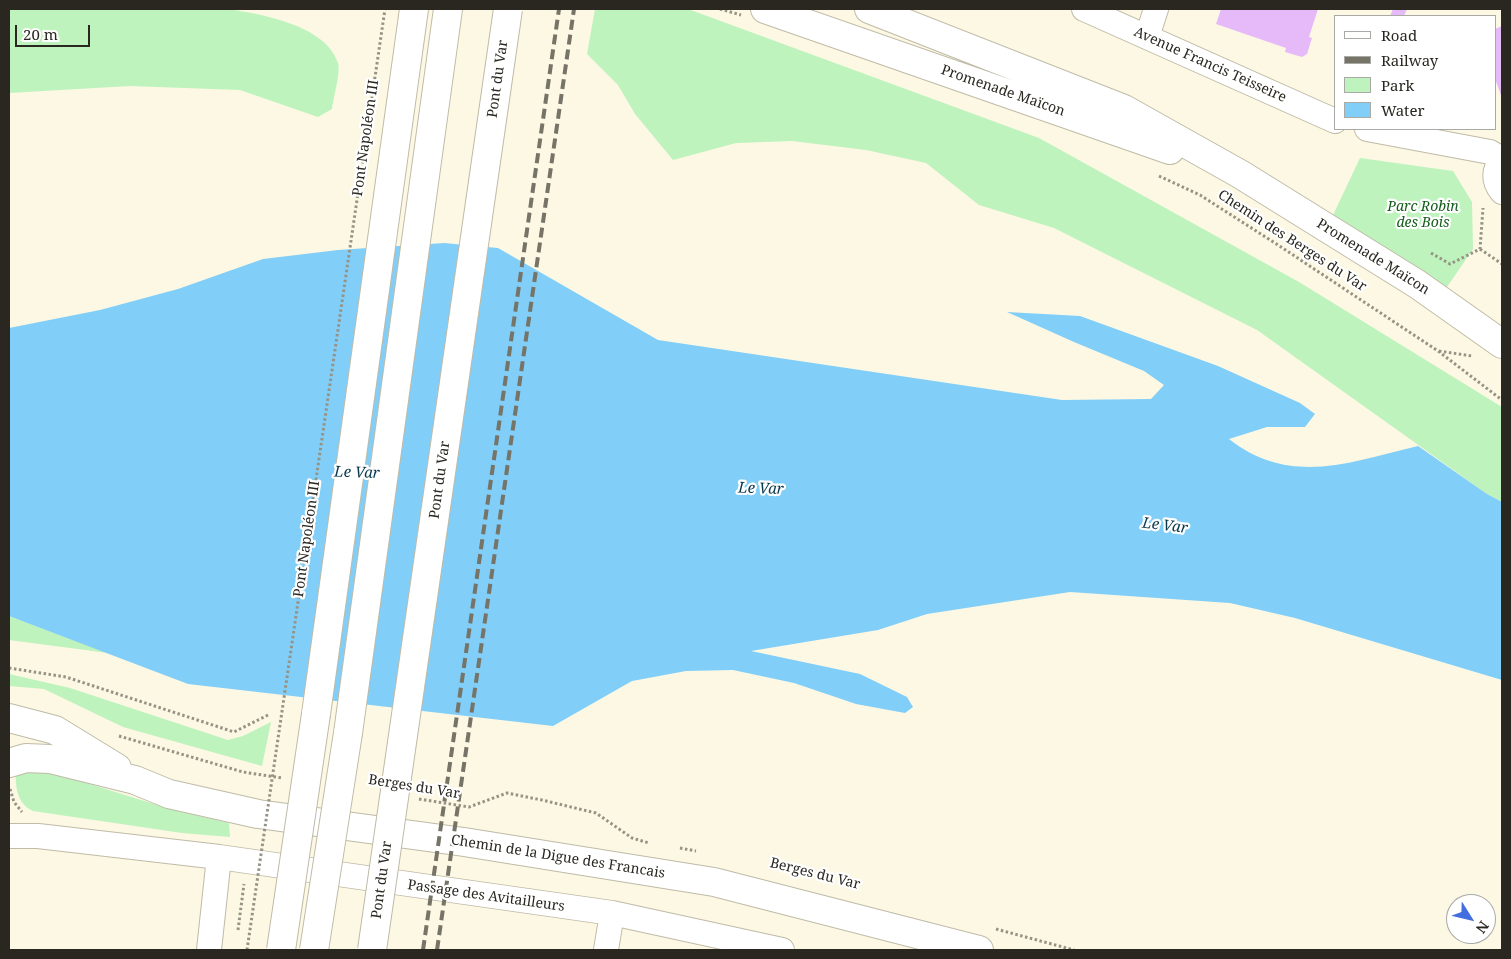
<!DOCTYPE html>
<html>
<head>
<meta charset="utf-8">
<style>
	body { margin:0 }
	#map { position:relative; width:1511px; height:959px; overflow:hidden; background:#fcf8e4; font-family:"Noto Serif",serif }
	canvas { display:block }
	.frame { position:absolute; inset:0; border:10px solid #292720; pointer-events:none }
	.legend { position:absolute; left:1334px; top:15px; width:162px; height:115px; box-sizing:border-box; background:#fff; border:1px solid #a9a9a6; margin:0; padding:6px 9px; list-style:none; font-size:15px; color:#292720 }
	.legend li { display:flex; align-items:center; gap:10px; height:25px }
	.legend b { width:25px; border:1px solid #a9a9a6 }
	.north { position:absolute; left:1446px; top:894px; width:50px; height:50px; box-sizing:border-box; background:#fff; border:1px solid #a9a9a6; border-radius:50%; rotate:126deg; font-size:14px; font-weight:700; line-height:20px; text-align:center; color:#292720 }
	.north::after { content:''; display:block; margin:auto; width:18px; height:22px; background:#426ee0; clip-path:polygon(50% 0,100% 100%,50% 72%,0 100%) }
	.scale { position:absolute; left:15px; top:25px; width:75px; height:22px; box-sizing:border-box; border:2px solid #292720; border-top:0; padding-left:6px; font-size:15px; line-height:18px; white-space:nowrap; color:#292720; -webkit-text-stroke:4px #fff; paint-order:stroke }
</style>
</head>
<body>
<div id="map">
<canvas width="1511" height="959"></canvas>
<div class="frame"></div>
<ul class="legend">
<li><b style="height:6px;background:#fff"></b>Road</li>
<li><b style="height:6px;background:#767367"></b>Railway</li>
<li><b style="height:14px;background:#bef3bd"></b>Park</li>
<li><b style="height:14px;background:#81cef8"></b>Water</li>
</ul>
<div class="north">N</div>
<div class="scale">20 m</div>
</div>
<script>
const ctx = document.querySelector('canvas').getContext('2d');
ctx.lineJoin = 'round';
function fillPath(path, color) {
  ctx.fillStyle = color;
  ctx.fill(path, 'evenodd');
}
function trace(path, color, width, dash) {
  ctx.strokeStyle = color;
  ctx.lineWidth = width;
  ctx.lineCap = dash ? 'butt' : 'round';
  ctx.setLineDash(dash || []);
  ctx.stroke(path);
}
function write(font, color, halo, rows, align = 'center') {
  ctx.font = font + ' "Noto Serif",serif';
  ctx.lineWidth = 4.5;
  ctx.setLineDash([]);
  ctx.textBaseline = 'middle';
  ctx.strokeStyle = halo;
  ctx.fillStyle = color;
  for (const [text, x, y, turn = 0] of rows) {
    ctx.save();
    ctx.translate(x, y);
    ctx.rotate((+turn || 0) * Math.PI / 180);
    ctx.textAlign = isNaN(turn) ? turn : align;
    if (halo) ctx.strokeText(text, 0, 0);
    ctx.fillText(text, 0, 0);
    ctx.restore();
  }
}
const green = new Path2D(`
	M9,9H227C261,14 326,25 338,63C341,72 333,99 332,109L318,117L240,90L130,86L9,93Z
	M595,9H688L1039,138L1299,282L1502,407V502L1487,494L1257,330L1054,228L979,205L926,163L866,150L792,141L736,143L673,160L635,114L618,85L587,54Z
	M1360,158L1453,171L1472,202L1473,249L1447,287L1333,215Z
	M9,616L108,653L9,640Z
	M9,674L70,688L228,740L243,736L271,722L262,766L123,727L44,689L9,686Z
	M45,770L173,810L229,823L230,837L182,833L33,811C17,804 15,786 16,771Z`);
const water = new Path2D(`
	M444,243L498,248L658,340L1062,400L1151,399L1164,385L1144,371L1074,342L1007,312L1080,316L1218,366L1300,403L1315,414L1305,427H1267L1229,439C1290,487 1351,462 1418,446L1487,494L1502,502V680L1295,618L1230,603L1070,592L927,614L878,630L751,651L860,674L907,697L913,707L905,713L856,704L794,683L733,670L686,671L632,681L553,726L188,684L9,616V328L100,310L178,289L263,259L338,250Z`);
const building = new Path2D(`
	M1221,9H1318L1309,37L1312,38L1307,54L1302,57L1285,52L1286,48L1216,24Z
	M1393,9H1407L1404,16H1390Z
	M1502,26V98L1495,79V29Z`);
const path = new Path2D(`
	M720,9L741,15
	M1159,176L1200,195L1278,245L1438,351L1502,400
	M1480,249L1502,264
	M1431,253L1450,264L1480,249L1483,208
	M1439,351L1472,356
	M9,668L66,677L234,732L270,714
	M119,736L243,772L282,778
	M10,789L14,802L22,812
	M419,799L469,807L507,793L542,800L596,813L632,838L649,843
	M680,848L696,851
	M996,929L1074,950
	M238,930L244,884`);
const minor = new Path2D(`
	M1084,9L1335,121
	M1147,37L1156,9
	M1367,129L1490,152L1502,159
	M1502,160C1493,170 1493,181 1502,192
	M9,836H38L219,857L612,913L782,950
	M209,950L219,857
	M606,950L612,913`);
const secondary = new Path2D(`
	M9,718L55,730L117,768
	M9,763L26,758L50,759L135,780L169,794L258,814L464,842L714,882L979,950`);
const primary = new Path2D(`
	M765,9L1170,150
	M869,9L1124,109L1240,174L1417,284L1502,344
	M316,714L414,9
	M348,733L448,9`);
const rail = new Path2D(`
	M423,950L559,9
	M437,950L574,9`);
const pathBridge = new Path2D(`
	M247,950L385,9`);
const primaryBridge = new Path2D(`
	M281,950L316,714
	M314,950L348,733
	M372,950L508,9`);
const streetNames = [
	["Avenue Francis Teisseire",1210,65,24],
	["Pont du Var",498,79,-82],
	["Promenade Maïcon",1003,91,19],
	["Pont Napoléon III",366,138,-82],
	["Chemin des Berges du Var",1292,241,33],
	["Promenade Maïcon",1373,257,32],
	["Pont du Var",440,480,-82],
	["Pont Napoléon III",307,539,-82],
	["Berges du Var",414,787,9],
	["Chemin de la Digue des Francais",558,857,9],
	["Berges du Var",815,874,14],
	["Pont du Var",382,880,-82],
	["Passage des Avitailleurs",486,896,8]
];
const parkNames = [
	["Parc Robin",1423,207],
	["des Bois",1423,223]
];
const waterNames = [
	["Le Var",357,473,2],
	["Le Var",761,489,2],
	["Le Var",1165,526,7]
];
fillPath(green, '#bef3bd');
fillPath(water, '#81cef8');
fillPath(building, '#e6baf8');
trace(minor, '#bfbba7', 26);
trace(secondary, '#bfbba7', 30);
trace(primary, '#bfbba7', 30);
trace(path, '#969385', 3, [2.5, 2.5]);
trace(minor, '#fff', 24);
trace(secondary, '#fff', 28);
trace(primary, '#fff', 28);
trace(rail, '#767367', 4, [10, 5]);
trace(primaryBridge, '#bfbba7', 30, []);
trace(pathBridge, '#969385', 3, [2.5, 2.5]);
trace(primaryBridge, '#fff', 28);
write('14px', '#292720', '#fff', streetNames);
write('italic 14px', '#155d1c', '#fff', parkNames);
write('italic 15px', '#09384d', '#fff', waterNames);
</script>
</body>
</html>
